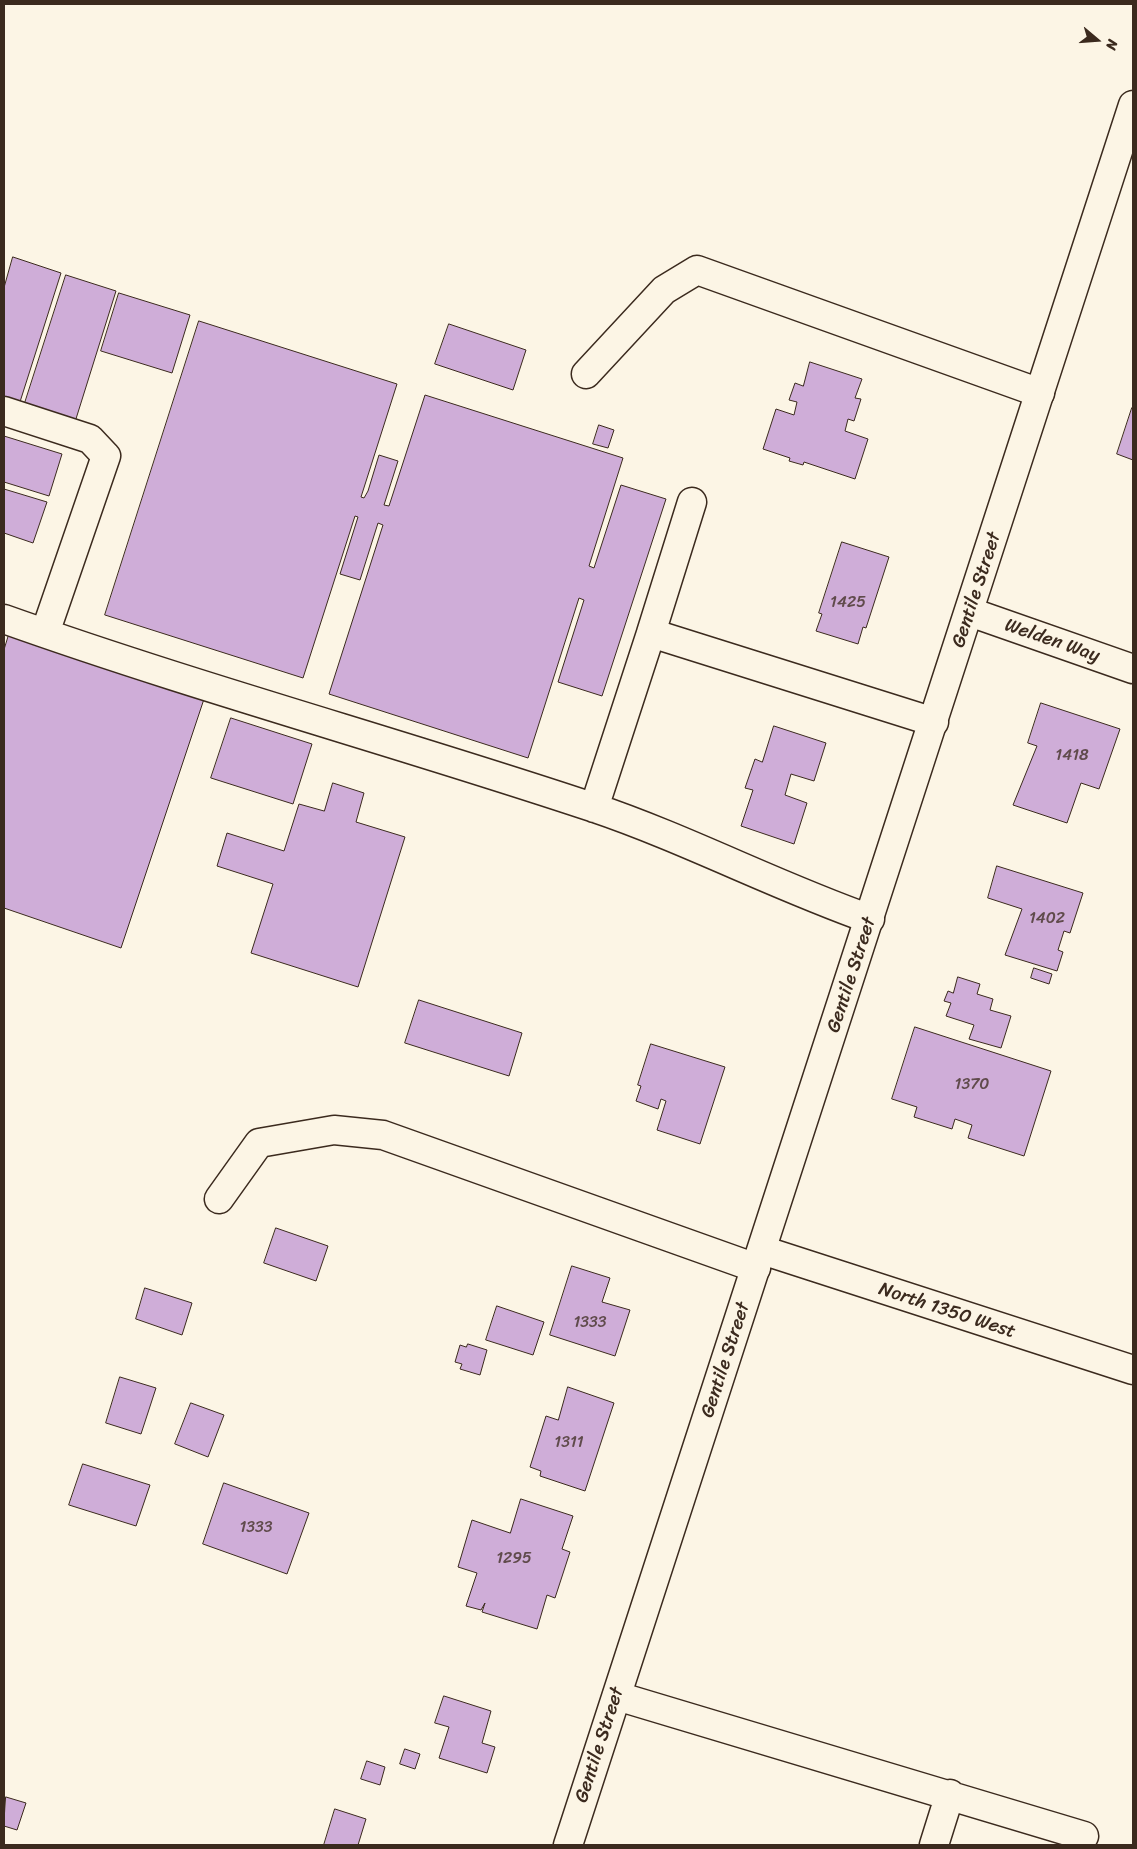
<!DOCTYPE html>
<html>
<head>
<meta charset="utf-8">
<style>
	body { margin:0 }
	#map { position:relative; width:1137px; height:1849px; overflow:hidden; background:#fcf5e5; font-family:Sriracha,sans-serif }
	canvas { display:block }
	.frame { position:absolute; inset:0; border:5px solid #3b2a1e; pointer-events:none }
	.north { position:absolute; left:1072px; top:15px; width:50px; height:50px; -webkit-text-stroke:4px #fcf5e5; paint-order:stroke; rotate:108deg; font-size:14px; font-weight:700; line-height:20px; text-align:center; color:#3b2a1e }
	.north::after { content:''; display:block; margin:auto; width:18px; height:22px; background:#3b2a1e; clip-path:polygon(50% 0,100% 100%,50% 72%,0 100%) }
</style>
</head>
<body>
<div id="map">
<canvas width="1137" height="1849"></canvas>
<div class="frame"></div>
<div class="north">N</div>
</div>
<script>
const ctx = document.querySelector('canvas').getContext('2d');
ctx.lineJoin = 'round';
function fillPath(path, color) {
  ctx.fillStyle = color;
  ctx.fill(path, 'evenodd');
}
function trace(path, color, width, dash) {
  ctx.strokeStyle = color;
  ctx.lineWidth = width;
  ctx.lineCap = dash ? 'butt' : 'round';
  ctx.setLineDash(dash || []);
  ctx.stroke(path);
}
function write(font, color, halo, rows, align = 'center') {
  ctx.font = font + ' Sriracha,sans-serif';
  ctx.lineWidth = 4.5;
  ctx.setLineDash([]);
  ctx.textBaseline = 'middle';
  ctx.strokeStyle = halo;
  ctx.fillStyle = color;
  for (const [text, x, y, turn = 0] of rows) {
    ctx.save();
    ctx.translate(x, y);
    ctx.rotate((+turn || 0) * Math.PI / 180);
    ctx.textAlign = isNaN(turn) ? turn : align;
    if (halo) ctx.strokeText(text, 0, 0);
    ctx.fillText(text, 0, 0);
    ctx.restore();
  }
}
const building = new Path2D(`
	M13,257L61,273L19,405L4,400V288Z
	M66,275L116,291L75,422L24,406Z
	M119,293L190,315L172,373L101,351Z
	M199,321L397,384L361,497L364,498L368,491L379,455L398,461L384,505L389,506L425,395L623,458L589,566L594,568L621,485L666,499L602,696L558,682L584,600L579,598L528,758L329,694L383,525L378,523L360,580L340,574L358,517L355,516L303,678L105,615Z
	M449,324L526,350L513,390L435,364Z
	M810,362L862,379L855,398L861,399L854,421L848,419L845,431L868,439L855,479L804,462L803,465L789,461L790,458L763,449L776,409L794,415L797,402L789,400L795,383L803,386Z
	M1132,408L1133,409V460L1117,454Z
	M599,425L614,430L608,448L593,444Z
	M4,436L62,454L49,496L4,482Z
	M4,489L47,502L33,543L4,533Z
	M842,542L889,557L866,628L863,627L858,644L816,631L822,614L819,613Z
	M11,628L206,693L121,948L4,908V650Z
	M1041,703L1120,729L1099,789L1081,783L1067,823L1013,805L1037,746L1028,743Z
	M231,718L312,744L293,804L211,778Z
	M774,726L826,743L814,781L791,774L785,795L807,803L794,844L741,826L753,790L745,788L755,759L762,762Z
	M333,783L364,793L356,822L405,837L358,987L251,953L273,884L217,866L227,833L284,851L299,804L324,811Z
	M997,866L1083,893L1070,933L1064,931L1058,950L1063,952L1057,971L1005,955L1022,909L988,898Z
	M1034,968L1052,974L1049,984L1031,978Z
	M958,977L980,984L977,994L993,999L990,1010L1011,1016L1001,1048L969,1039L974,1025L946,1016L951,1003L944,1001L948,991L953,993Z
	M419,1000L522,1033L509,1076L405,1043Z
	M915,1027L1051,1071L1024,1156L968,1138L972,1125L955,1119L952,1129L914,1117L917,1107L892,1099Z
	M651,1044L725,1067L700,1144L657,1130L666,1101L661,1099L658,1109L636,1101L641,1086L638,1085Z
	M276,1228L328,1246L316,1281L264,1263Z
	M572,1266L610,1278L602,1302L630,1310L615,1356L550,1335Z
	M145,1288L192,1303L182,1335L136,1319Z
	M497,1306L544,1322L533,1355L486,1340Z
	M468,1344L487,1350L480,1375L460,1369L462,1364L455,1362L460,1345L466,1347Z
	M120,1377L156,1388L141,1434L106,1423Z
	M568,1387L614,1403L585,1491L540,1476L541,1471L530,1467L546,1416L558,1420Z
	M191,1403L224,1415L208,1457L175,1444Z
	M83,1464L150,1485L136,1526L69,1505Z
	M224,1483L309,1513L287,1574L203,1544Z
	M521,1499L573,1516L562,1549L570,1552L555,1598L547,1595L537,1629L482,1612L485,1603L481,1610L466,1606L477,1573L458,1567L472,1520L510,1533Z
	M444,1696L491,1711L482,1743L495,1747L487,1773L439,1758L449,1727L435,1723Z
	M405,1749L420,1754L415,1769L400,1764Z
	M367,1761L385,1767L380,1785L361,1779Z
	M6,1797L26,1803L17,1830L4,1826Z
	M335,1809L366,1819L358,1845H324Z`);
const minor = new Path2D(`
	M586,374L664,290L697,270L1040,393
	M4,411L90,439L106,456L45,633
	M970,612L1133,669
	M4,619C198,688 397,742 592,807C687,839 776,886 870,919
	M651,633L692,502
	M594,808L651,633L934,722
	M219,1199L259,1143L334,1130L383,1135L756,1268
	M762,1250L1133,1370
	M617,1696L1084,1836
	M934,1845L950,1794`);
const major = new Path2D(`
	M568,1845L1133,105`);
const numberNames = [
	["1425",848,603],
	["1418",1072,756],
	["1402",1047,919],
	["1370",972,1085],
	["1333",590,1323],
	["1311",569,1443],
	["1333",256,1528],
	["1295",514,1559]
];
const streetNames = [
	["Gentile Street",977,590,-72],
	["Welden Way",1052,641,19],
	["Gentile Street",852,975,-72],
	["North 1350 West",947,1311,18],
	["Gentile Street",726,1360,-72],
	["Gentile Street",600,1745,-72]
];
fillPath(building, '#cfadd8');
trace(building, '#3b2a1e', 1);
trace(minor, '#3b2a1e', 31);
trace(major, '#3b2a1e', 31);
trace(minor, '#fcf5e5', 28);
trace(major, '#fcf5e5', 28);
write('16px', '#604b4c', null, numberNames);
write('19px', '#3b2a1e', '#fcf5e5', streetNames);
</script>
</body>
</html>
